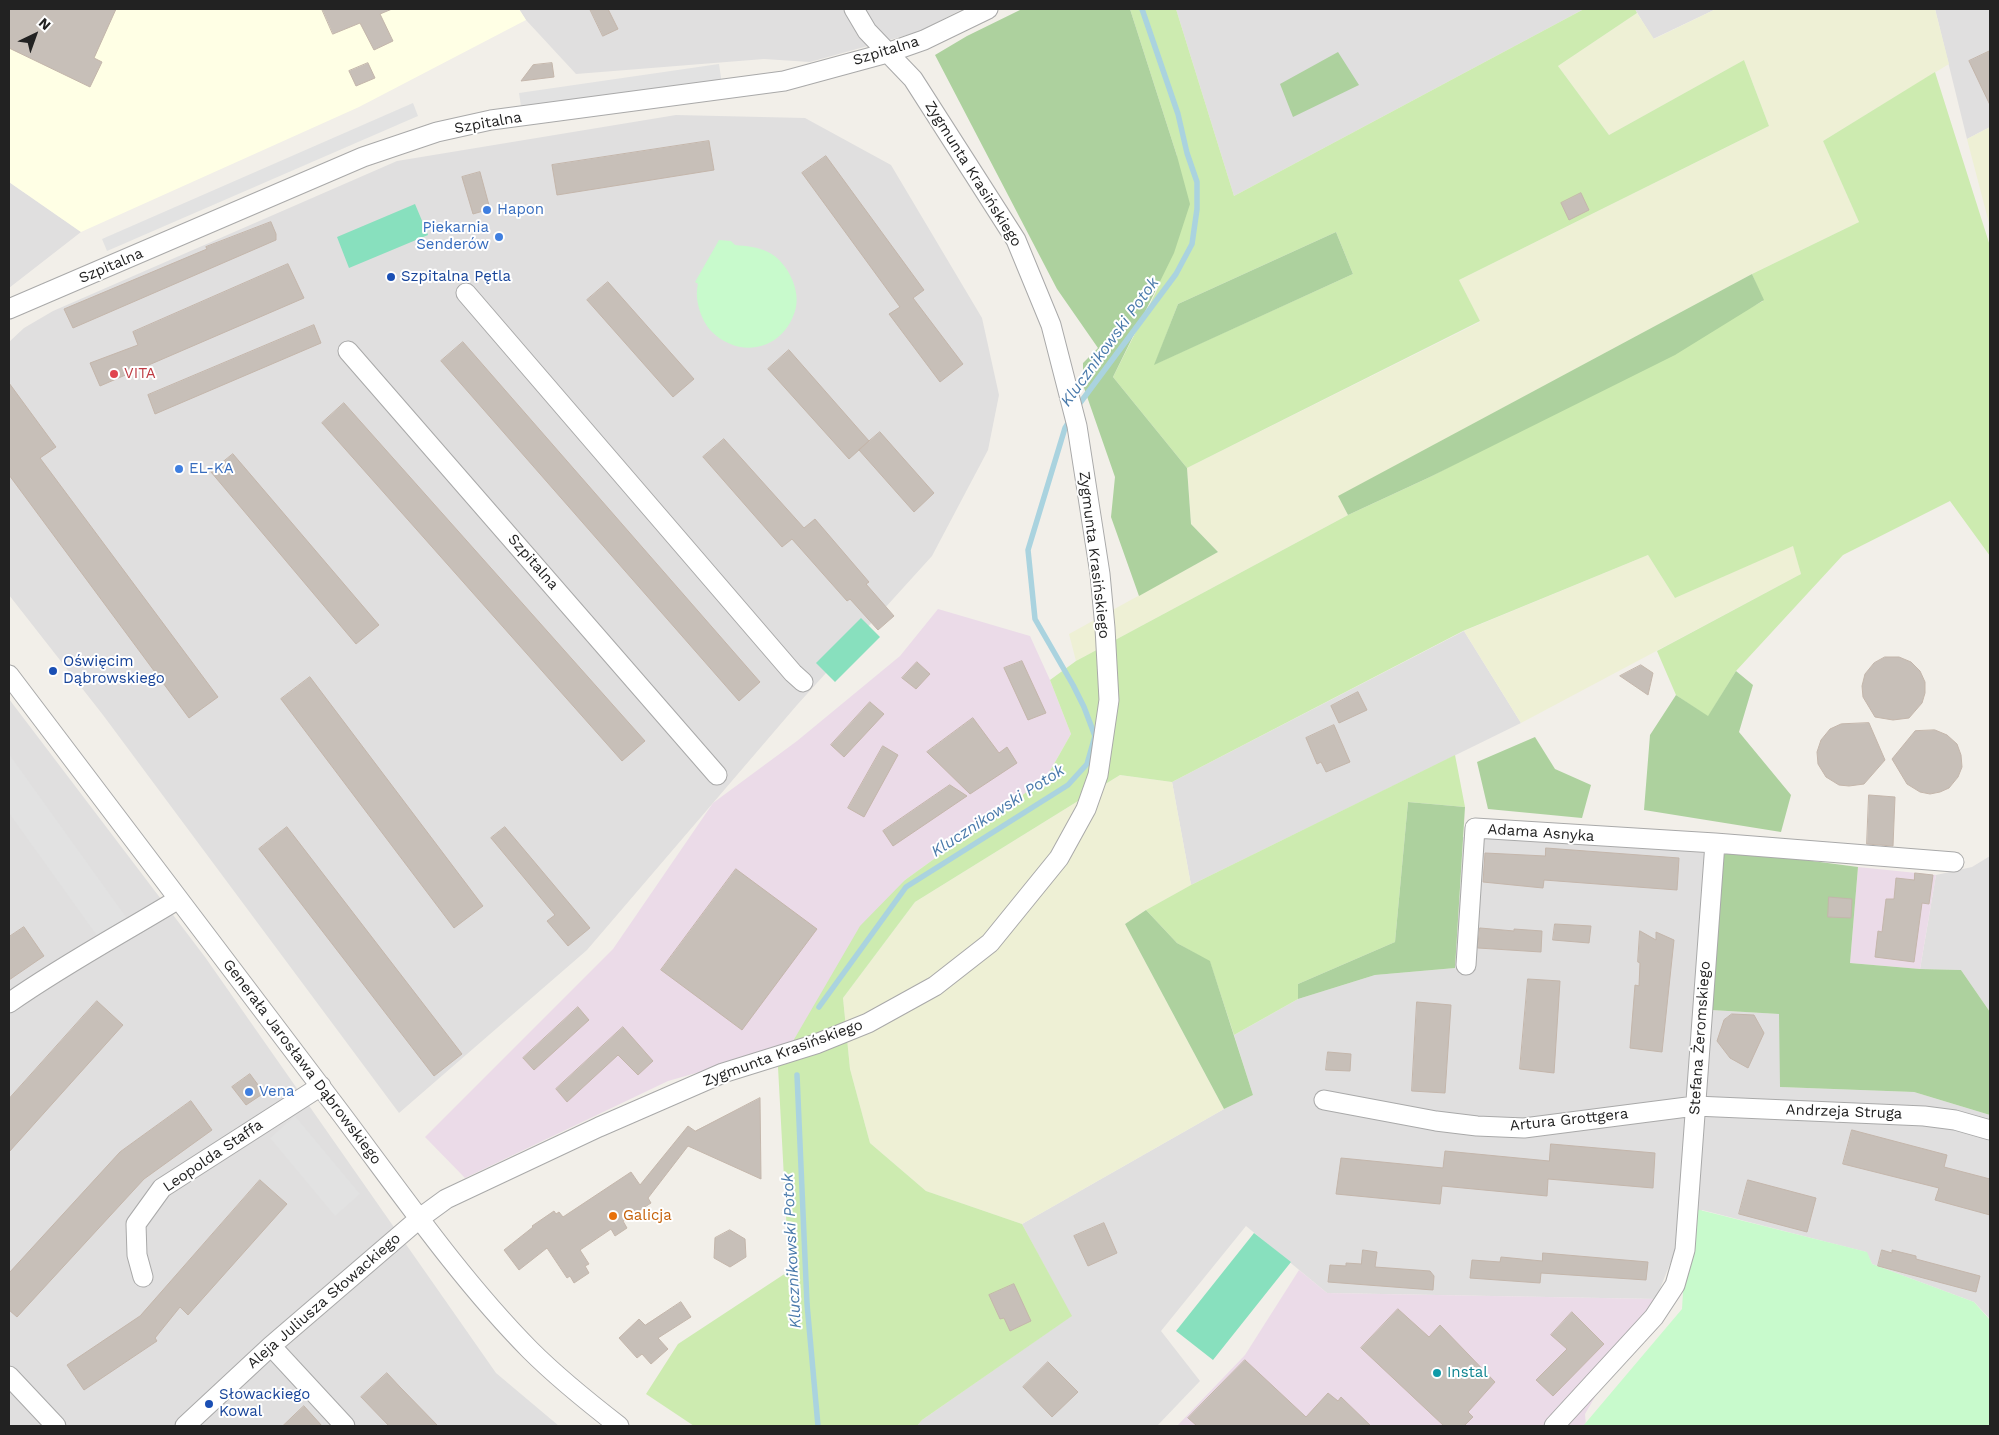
<!DOCTYPE html>
<html>
<head>
<meta charset="utf-8">
<style>
	body { margin:0 }
	#map { position:relative; width:1999px; height:1435px; overflow:hidden; background:#f2efe9; font-family:"Work Sans",sans-serif }
	canvas { display:block }
	.frame { position:absolute; inset:0; border:10px solid #222; pointer-events:none }
	.north { position:absolute; left:10px; top:10px; width:50px; height:50px; -webkit-text-stroke:4px #fff; paint-order:stroke; rotate:42deg; font-size:14px; font-weight:700; line-height:20px; text-align:center; color:#222 }
	.north::after { content:''; display:block; margin:auto; width:18px; height:22px; background:#222; clip-path:polygon(50% 0,100% 100%,50% 72%,0 100%) }
</style>
</head>
<body>
<div id="map">
<canvas width="1999" height="1435"></canvas>
<div class="frame"></div>
<div class="north">N</div>
</div>
<script>
const ctx = document.querySelector('canvas').getContext('2d');
ctx.lineJoin = 'round';
function fillPath(path, color) {
  ctx.fillStyle = color;
  ctx.fill(path, 'evenodd');
}
function trace(path, color, width, dash) {
  ctx.strokeStyle = color;
  ctx.lineWidth = width;
  ctx.lineCap = dash ? 'butt' : 'round';
  ctx.setLineDash(dash || []);
  ctx.stroke(path);
}
function write(font, color, halo, rows, align = 'center') {
  ctx.font = font + ' "Work Sans",sans-serif';
  ctx.lineWidth = 4;
  ctx.setLineDash([]);
  ctx.textBaseline = 'middle';
  ctx.strokeStyle = halo;
  ctx.fillStyle = color;
  for (const [text, x, y, turn = 0] of rows) {
    ctx.save();
    ctx.translate(x, y);
    ctx.rotate((+turn || 0) * Math.PI / 180);
    ctx.textAlign = isNaN(turn) ? turn : align;
    if (halo) ctx.strokeText(text, 0, 0);
    ctx.fillText(text, 0, 0);
    ctx.restore();
  }
}
const residential = new Path2D(`
	M519,9H963L918,32L810,62L764,59L576,74L526,20Z
	M1176,9H1584L1234,196Z
	M1635,9H1716L1653,39Z
	M1935,9H1990V127L1967,139Z
	M676,115L805,118L891,165L982,318L999,395L988,450L932,556L797,705L587,950L399,1113L103,715L9,595V342L24,328L53,311L397,161Z
	M9,182L81,232L9,288Z
	M1464,631L1521,723L1191,885L1172,782Z
	M9,699L205,957L496,1373L559,1426H9Z
	M1463,837L1706,851L1696,974L1711,1010L1780,1014V1087L1914,1092L1990,1115V1319L1974,1302L1872,1264L1866,1252L1702,1210L1675,1251L1656,1299L1327,1293L1246,1226L1161,1331L1200,1381L1157,1426H917L922,1420L1071,1316L1022,1224L1224,1109L1253,1095L1234,1035L1298,999L1375,975L1455,968Z
	M1990,856V1012L1961,970L1920,969L1936,875L1972,867Z`);
const industrial = new Path2D(`
	M938,609L1030,636L1050,680L1071,734L1046,778L905,880L791,1046L668,1081L465,1178L425,1137L613,949L713,803L797,741L900,656Z
	M1858,867L1936,875L1920,969L1850,963Z
	M1299,1270L1327,1293L1656,1299L1642,1316L1585,1414L1586,1426H1177L1245,1355Z`);
const education = new Path2D(`
	M9,9H519L526,20L359,107L81,232L9,182Z`);
const farmland = new Path2D(`
	M1716,9H1935L1949,64L1823,141L1859,222L1752,274L1339,496L1348,515L1076,661L1069,634L1218,552L1191,524L1187,468L1480,322L1459,280L1769,126L1744,60L1609,135L1558,66L1637,13L1654,39Z
	M1990,127V227L1967,139Z
	M1793,545L1801,574L1521,723L1464,631L1648,555L1675,598Z
	M1120,775L1172,782L1191,885L1146,910L1125,924L1224,1109L1022,1224L926,1191L870,1143L850,1069L843,998L915,902Z`);
const grass = new Path2D(`
	M1130,9H1176L1234,196L1584,9H1635L1637,13L1558,66L1609,135L1744,60L1769,126L1459,280L1480,321L1187,468L1113,377L1158,288L1177,156ZM1336,232L1353,274L1155,364L1178,304Z
	M1935,72L1990,246V556L1950,501L1843,555L1736,671L1708,717L1676,695L1657,651L1801,574L1793,546L1675,598L1648,555L1463,631L1172,782L1120,775L915,902L843,998L850,1069L870,1143L926,1191L1022,1224L1072,1316L922,1420L917,1426H694L646,1394L678,1344L789,1271L778,1067L860,926L905,880L1046,778L1071,734L1050,680L1076,661L1348,515L1430,477L1763,301L1752,274L1859,222L1823,141Z
	M1455,755L1465,807L1408,802L1395,942L1298,984V999L1234,1035L1210,962L1177,943L1146,910L1191,885Z`);
const forest = new Path2D(`
	M1022,9H1130L1177,156L1190,204L1174,253L1113,377L1187,468L1191,524L1218,552L1139,596L1111,517L1115,477L1083,385V363L1098,348L1057,289L935,55L967,36Z
	M1338,52L1359,85L1293,117L1280,84Z
	M1336,232L1353,274L1154,365L1178,304Z
	M1752,274L1764,300L1675,355L1430,477L1348,515L1338,496Z
	M1736,671L1753,685L1739,732L1791,795L1781,832L1644,810L1650,735L1676,695L1708,716Z
	M1535,737L1555,769L1591,785L1582,818L1488,809L1477,762Z
	M1408,802L1465,807L1455,968L1375,975L1298,999V984L1395,942Z
	M1729,850L1858,867L1850,963L1920,969L1961,970L1990,1012V1115L1914,1092L1780,1087L1779,1014L1711,1010L1720,859Z
	M1146,910L1177,943L1210,961L1253,1095L1224,1109L1125,924Z`);
const park = new Path2D(`
	M719,240L731,241L735,245C746,246 758,247 768,252C787,261 802,291 795,311C783,350 740,360 711,331C701,320 694,299 698,284L695,282Z
	M1688,1207L1867,1252L1872,1264L1974,1302L1990,1320V1426H1583L1682,1309Z`);
const pitch = new Path2D(`
	M415,204L428,235L349,268L337,237Z
	M861,618L880,637L835,682L816,663Z
	M1254,1233L1291,1262L1213,1360L1176,1331Z`);
const parking = new Path2D(`
	M719,64L723,91L523,120L519,93Z
	M413,103L418,116L107,251L102,239Z
	M9,754L131,924L103,944L9,813Z
	M295,1116L360,1194L335,1216L270,1138Z`);
const stream = new Path2D(`
	M1077,407L1176,274L1192,244L1197,209V182L1187,153L1178,114L1142,9
	M819,1007L906,887L1068,785L1087,764L1095,736L1084,707L1073,685L1035,619L1028,550L1065,428L1070,420
	M797,1075L807,1304L818,1426`);
const building = new Path2D(`
	M9,9H116L94,58L102,62L90,87L9,48Z
	M322,9H392L380,14L393,41L374,50L360,23L333,34Z
	M590,9H608L618,29L603,36Z
	M1990,51V105L1969,61Z
	M368,63L375,78L356,86L349,71Z
	M552,63L554,77L521,81L533,65Z
	M709,141L714,170L557,195L552,165Z
	M826,156L924,290L913,298L963,364L940,382L889,314L900,307L802,173Z
	M480,172L490,209L473,214L462,177Z
	M1581,193L1589,210L1569,220L1561,203Z
	M271,222L276,234V240L73,328L64,309L207,249L206,247Z
	M288,264L304,298L100,386L90,363L138,345L133,332Z
	M608,282L694,379L673,397L587,300Z
	M314,325L321,343L155,414L148,395Z
	M463,342L760,682L739,701L441,361Z
	M789,350L869,441L849,459L768,369Z
	M9,383L56,447L40,458L218,697L189,718L9,475Z
	M344,403L645,741L622,761L322,423Z
	M880,432L934,493L914,512L859,450Z
	M724,439L804,528L815,519L869,582L866,584L894,616L878,630L850,599L847,601L792,539L782,547L703,457Z
	M233,454L379,625L356,644L211,472Z
	M1885,657H1899L1911,662L1920,671L1925,682V693L1922,703L1909,718L1893,720L1875,717L1863,697L1862,686L1865,674L1874,663Z
	M1022,661L1046,713L1028,720L1004,668Z
	M917,662L930,674L916,689L902,678Z
	M1641,665L1653,673L1648,695L1620,676Z
	M310,677L483,906L454,928L281,699Z
	M1358,692L1367,710L1339,723L1331,706Z
	M870,702L884,714L844,757L831,745Z
	M973,718L999,753L1007,747L1017,763L970,794L927,752Z
	M1869,723L1885,760L1864,784L1849,786L1839,785L1826,777L1818,764L1817,752L1821,740L1830,729L1841,724Z
	M1334,725L1350,762L1326,772L1321,762L1317,764L1306,738Z
	M1935,730L1947,735L1957,744L1961,755L1962,767L1958,777L1949,788L1940,792L1930,794L1920,792L1907,784L1892,759L1915,731Z
	M883,746L898,755L864,817L848,808Z
	M950,785L967,796L893,846L883,831Z
	M1869,795L1895,797L1893,846L1867,844Z
	M287,827L462,1054L434,1076L259,849Z
	M505,827L590,928L568,946L547,921L555,915L491,838Z
	M1546,848L1679,858L1677,890L1544,880L1543,888L1483,882L1485,853L1545,856Z
	M736,869L817,929L742,1030L661,970Z
	M1915,873L1933,875L1929,904L1922,903L1914,962L1875,957L1878,931L1882,932L1886,899H1894L1896,878L1914,880Z
	M1829,897L1852,899L1851,918L1828,917Z
	M1555,924L1591,926L1589,943L1553,940Z
	M24,927L44,956L9,980V937Z
	M1480,928L1514,931V929L1542,931L1541,952L1478,948Z
	M1640,931L1656,940V932L1674,940L1662,1052L1630,1048L1635,985L1639,986L1640,963L1638,962Z
	M1528,979L1560,981L1554,1073L1520,1069Z
	M97,1001L123,1025L9,1152V1099Z
	M1417,1002L1451,1005L1445,1093L1412,1091Z
	M578,1007L589,1020L534,1070L523,1058Z
	M1732,1014L1754,1015L1764,1033L1748,1068L1730,1058L1717,1041L1724,1020Z
	M623,1027L653,1061L638,1075L618,1055L567,1102L556,1089Z
	M1328,1052L1351,1054L1350,1071L1326,1070Z
	M250,1074L264,1093L246,1105L232,1087Z
	M760,1098L761,1179L688,1146L648,1198L651,1203L623,1221L627,1228L615,1236L611,1229L580,1250L589,1264L585,1266L589,1273L574,1283L570,1276L567,1278L547,1248L519,1270L504,1250L533,1227L532,1226L554,1211L556,1214L559,1212L563,1217L631,1172L640,1185L688,1126L695,1131Z
	M191,1101L212,1130L144,1179L17,1317L9,1310V1273L120,1152Z
	M1852,1130L1947,1155L1944,1167L1990,1179V1215L1935,1200L1939,1188L1843,1164Z
	M1551,1144L1655,1153L1653,1188L1548,1179L1547,1196L1442,1186L1440,1204L1336,1194L1341,1158L1443,1168L1445,1151L1549,1161Z
	M260,1180L287,1204L188,1315L180,1307L155,1338L157,1341L84,1390L67,1365L140,1316Z
	M1748,1180L1816,1198L1807,1232L1739,1214Z
	M1104,1223L1117,1253L1088,1266L1074,1236Z
	M730,1230L745,1239L746,1257L730,1267L714,1258L715,1238Z
	M1363,1250L1377,1252L1375,1267L1430,1271L1434,1276L1433,1290L1328,1282L1330,1265L1346,1266V1263L1361,1264Z
	M1882,1250L1892,1253V1250L1916,1256V1259L1980,1276L1976,1292L1878,1266Z
	M1543,1253L1648,1262L1646,1280L1541,1273L1540,1283L1470,1278L1472,1260L1500,1262L1501,1257L1542,1261Z
	M1014,1284L1031,1321L1010,1331L1004,1318L1000,1319L989,1295Z
	M681,1302L691,1317L658,1338L668,1349L651,1364L642,1354L637,1358L619,1338L639,1319L645,1325Z
	M1398,1309L1429,1337L1440,1325L1495,1382L1468,1412L1473,1417L1464,1426H1444L1361,1348Z
	M1572,1312L1604,1344L1553,1396L1536,1380L1567,1349L1551,1335Z
	M1245,1360L1306,1417L1328,1393L1338,1401L1341,1397L1371,1426H1197L1188,1418Z
	M1048,1362L1078,1392L1052,1417L1023,1387Z
	M387,1373L400,1387L438,1426H389L361,1397Z
	M304,1406L322,1426H283Z`);
const minor = new Path2D(`
	M466,293L793,673L803,682
	M9,309L363,157L437,132L491,120L784,81L887,53L924,40L988,9
	M348,351L717,775
	M9,675C116,817 223,958 330,1099C394,1183 456,1275 530,1350C558,1378 588,1402 619,1426
	M1466,965L1475,828L1715,843
	M9,1003C63,965 121,934 177,900
	M1324,1100L1436,1121L1477,1126L1524,1128L1695,1106L1924,1116L1955,1120L1990,1130
	M143,1277L137,1255L136,1224L162,1188L321,1086
	M271,1346L345,1426
	M9,1376L56,1426
	M185,1426L271,1346L420,1218L446,1199L599,1127L723,1073L816,1044L868,1023L935,986L990,943L1059,858L1086,809L1098,775L1109,700L1105,628L1100,574L1077,426L1051,325L1016,240L913,79L867,31L854,9
	M1554,1426L1654,1317L1675,1285L1685,1250L1715,843L1954,862`);
const markers = [
	[487,210,5,"#3f7fe0"],
	[499,237,5,"#3f7fe0"],
	[391,277,5,"#1a4fb4"],
	[114,374,5,"#e0444e"],
	[179,469,5,"#3f7fe0"],
	[53,671,5,"#1a4fb4"],
	[249,1092,5,"#3f7fe0"],
	[613,1216,5,"#e8710a"],
	[1437,1373,5,"#0f9aa8"],
	[209,1404,5,"#1a4fb4"]
];
const streetNames = [
	["Szpitalna",886,51,-17],
	["Szpitalna",488,123,-10],
	["Zygmunta Krasińskiego",973,174,58],
	["Szpitalna",111,266,-23],
	["Zygmunta Krasińskiego",1094,555,83],
	["Szpitalna",533,562,49],
	["Adama Asnyka",1541,833,4],
	["Stefana Żeromskiego",1700,1038,-86],
	["Zygmunta Krasińskiego",783,1053,-20],
	["Generała Jarosława Dąbrowskiego",302,1062,53],
	["Andrzeja Struga",1844,1112,2],
	["Artura Grottgera",1569,1120,-6],
	["Leopolda Staffa",213,1156,-34],
	["Aleja Juliusza Słowackiego",324,1301,-41]
];
const shopNames = [
	["Hapon",497,210],
	["Piekarnia",489,228,"right"],
	["Senderów",489,245,"right"],
	["EL-KA",189,469],
	["Vena",259,1092]
];
const transitNames = [
	["Szpitalna Pętla",401,277],
	["Oświęcim",63,662],
	["Dąbrowskiego",63,679],
	["Słowackiego",219,1395],
	["Kowal",219,1412]
];
const healthNames = [
	["VITA",124,374]
];
const foodNames = [
	["Galicja",623,1216]
];
const cultureNames = [
	["Instal",1447,1373]
];
const waterNames = [
	["Klucznikowski Potok",1110,342,-54],
	["Klucznikowski Potok",998,811,-33],
	["Klucznikowski Potok",792,1251,-93]
];
fillPath(residential, '#e0dfdf');
fillPath(industrial, '#ebdbe8');
fillPath(education, '#ffffe5');
fillPath(farmland, '#eef0d5');
fillPath(grass, '#cdebb0');
fillPath(forest, '#add19e');
fillPath(park, '#c8facc');
fillPath(pitch, '#88e0be');
fillPath(parking, '#e2e2e2');
trace(stream, '#aad3df', 5.5);
fillPath(building, '#c7bfb8');
trace(building, '#c4b6ab', 1);
trace(minor, '#a9a9a9', 21);
trace(minor, '#fff', 19);
for (const [x, y, r, color] of markers) {
  const dot = new Path2D();
  dot.arc(x, y, r, 0, 2 * Math.PI);
  ctx.fillStyle = color;
  ctx.fill(dot);
  trace(dot, '#fff', 2);
}
write('15px', '#222', '#fff', streetNames);
write('15px', '#366cbe', '#fff', shopNames, 'left');
write('15px', '#164399', '#fff', transitNames, 'left');
write('15px', '#be3a42', '#fff', healthNames, 'left');
write('15px', '#c56008', '#fff', foodNames, 'left');
write('15px', '#0d838f', '#fff', cultureNames, 'left');
write('italic 16px', '#4a7aab', '#fff', waterNames);
</script>
</body>
</html>
